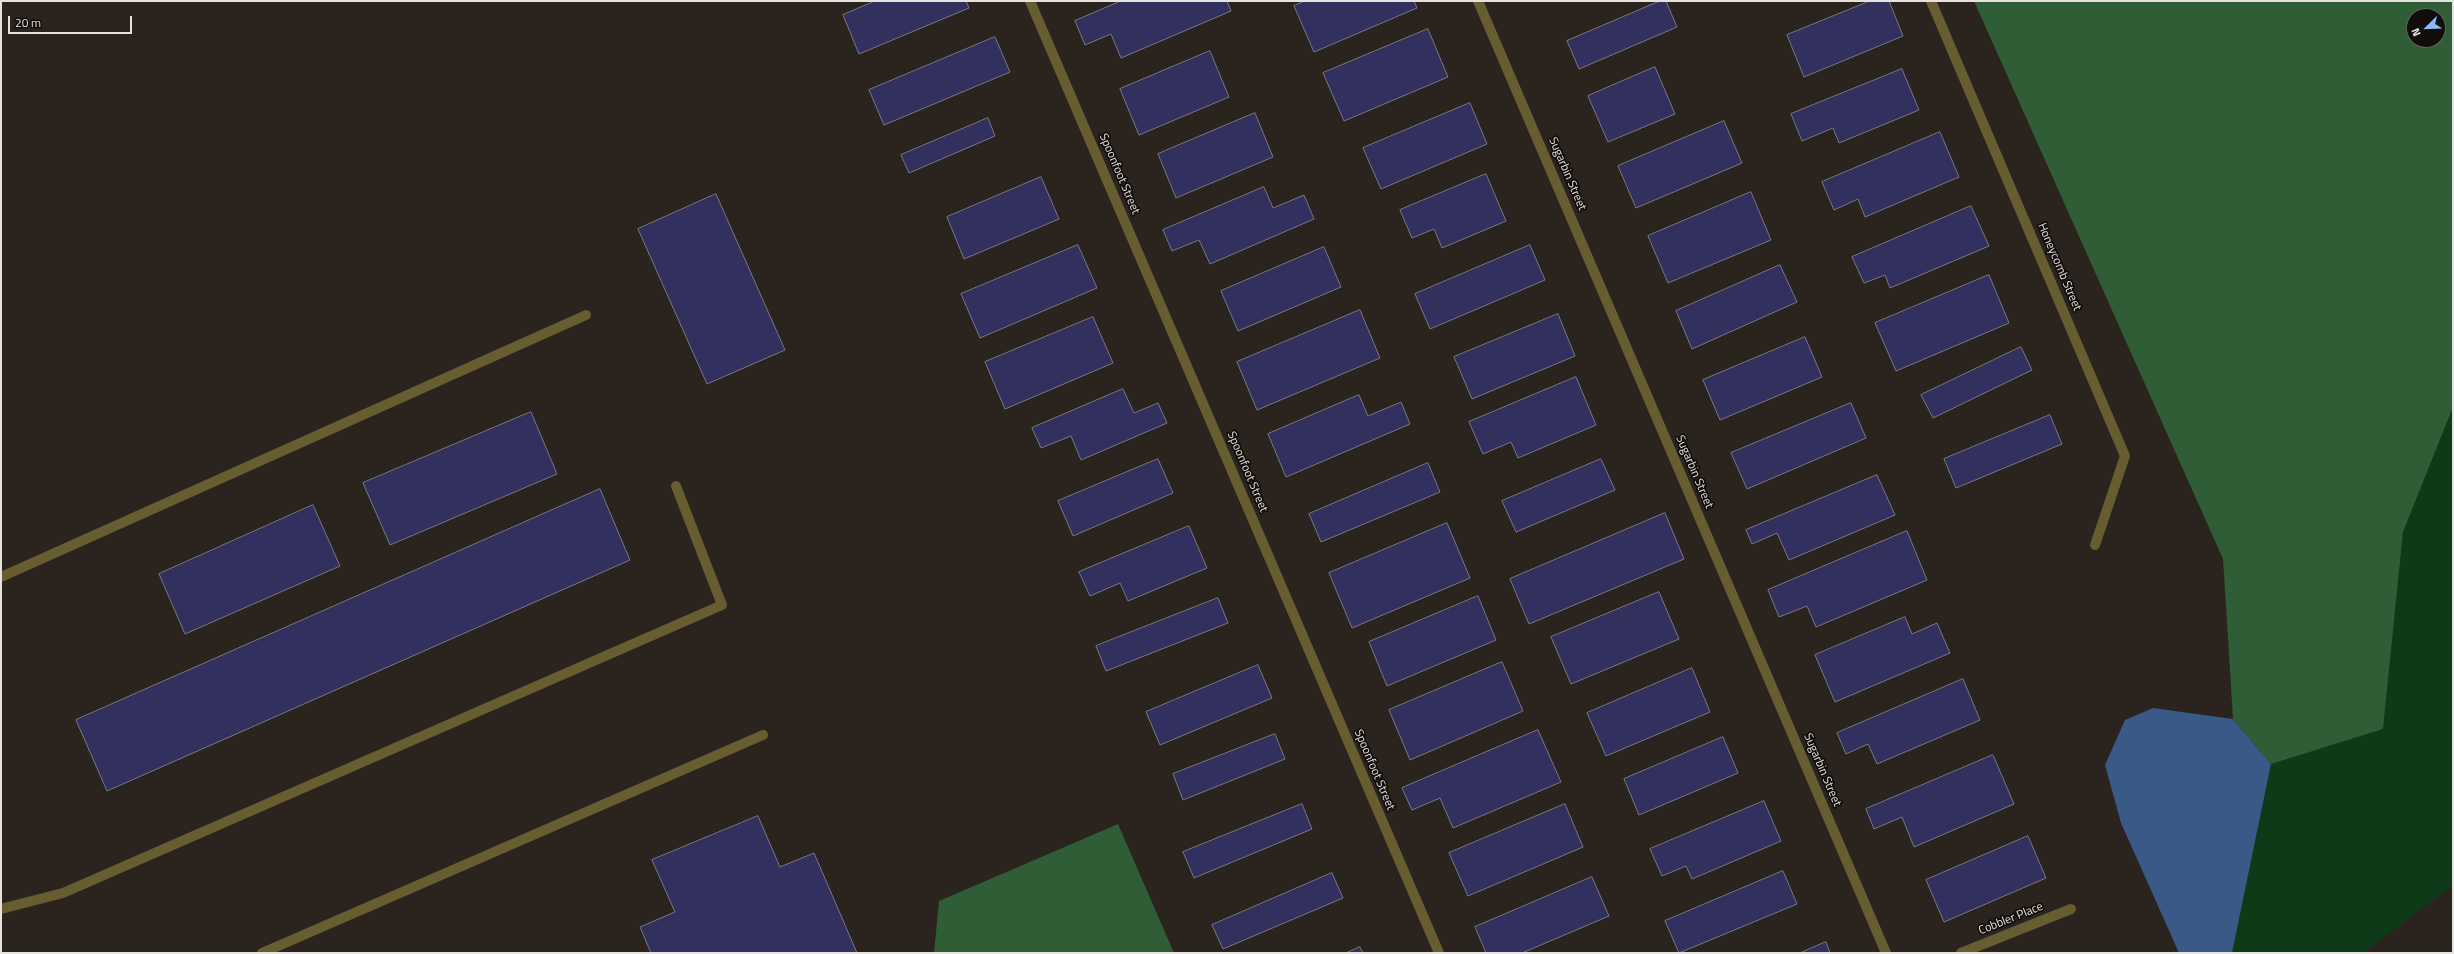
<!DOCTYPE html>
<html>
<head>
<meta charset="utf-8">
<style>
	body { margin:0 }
	#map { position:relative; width:2454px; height:954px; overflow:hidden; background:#2a231e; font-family:"Titillium Web",sans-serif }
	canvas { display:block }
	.frame { position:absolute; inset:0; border:2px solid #e6e2de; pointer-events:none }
	.north { position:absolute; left:2406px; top:8px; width:40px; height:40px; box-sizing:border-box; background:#100d0b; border:1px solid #66625f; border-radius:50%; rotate:247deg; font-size:11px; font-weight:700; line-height:16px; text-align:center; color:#e6e2de }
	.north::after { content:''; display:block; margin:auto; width:14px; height:18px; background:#87bbfb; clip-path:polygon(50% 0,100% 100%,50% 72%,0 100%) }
	.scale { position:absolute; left:8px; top:16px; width:124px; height:18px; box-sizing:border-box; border:2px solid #e6e2de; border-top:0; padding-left:5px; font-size:12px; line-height:14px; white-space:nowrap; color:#e6e2de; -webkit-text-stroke:3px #100d0b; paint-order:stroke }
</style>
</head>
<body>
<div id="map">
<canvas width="2454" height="954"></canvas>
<div class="frame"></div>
<div class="north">N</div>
<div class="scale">20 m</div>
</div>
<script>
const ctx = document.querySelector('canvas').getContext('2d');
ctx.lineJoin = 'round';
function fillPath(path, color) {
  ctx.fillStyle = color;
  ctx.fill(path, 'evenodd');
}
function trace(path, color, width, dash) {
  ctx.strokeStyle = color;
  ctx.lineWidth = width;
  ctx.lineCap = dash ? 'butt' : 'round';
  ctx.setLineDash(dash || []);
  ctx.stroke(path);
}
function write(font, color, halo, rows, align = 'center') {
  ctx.font = font + ' "Titillium Web",sans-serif';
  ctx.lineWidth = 3.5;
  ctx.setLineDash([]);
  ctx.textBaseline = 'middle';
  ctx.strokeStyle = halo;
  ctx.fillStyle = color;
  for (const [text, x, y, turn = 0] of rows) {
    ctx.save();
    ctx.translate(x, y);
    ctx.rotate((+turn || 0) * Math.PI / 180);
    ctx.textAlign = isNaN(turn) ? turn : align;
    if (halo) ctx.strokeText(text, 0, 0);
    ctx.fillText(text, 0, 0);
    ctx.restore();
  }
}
const green = new Path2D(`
	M2453,407V885L2362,953H2232L2271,764L2383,729L2403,532Z`);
const forest = new Path2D(`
	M1974,1H2453V407L2403,532L2383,729L2271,764L2233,719L2223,559ZM2414,16H2438V40H2414Z
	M1118,824L1174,953H934L939,901Z`);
const water = new Path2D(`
	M2153,708L2233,719L2271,764L2232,953H2179L2121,823L2105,765L2125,720Z`);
const building = new Path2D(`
	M875,1H966L969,8L859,54L843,15Z
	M1121,1H1227L1231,11L1121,58L1111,34L1085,45L1075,21Z
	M1305,1H1414L1417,8L1314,52L1294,6Z
	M1660,1H1666L1677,27L1579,69L1567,41Z
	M1870,1H1889L1903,36L1804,77L1787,35Z
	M1428,29L1448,77L1344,121L1323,73Z
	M995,37L1010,72L884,125L869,90Z
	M1210,51L1229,97L1139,135L1120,89Z
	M1655,67L1675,114L1608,142L1588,96Z
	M1902,69L1919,110L1839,143L1833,128L1802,141L1791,114Z
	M1470,103L1487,144L1381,189L1363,148Z
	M1255,113L1273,157L1176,198L1158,154Z
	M988,118L995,136L909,173L901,155Z
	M1724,121L1742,163L1636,208L1618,166Z
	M1940,132L1959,177L1865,217L1858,199L1834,210L1822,182Z
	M1486,174L1506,221L1442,248L1434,229L1412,238L1400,210Z
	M1041,177L1059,219L964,259L947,217Z
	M1264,187L1273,208L1304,195L1314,219L1210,264L1199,240L1172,251L1163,230Z
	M1751,192L1771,240L1668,283L1648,236Z
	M716,194L785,350L707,384L638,229Z
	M1971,206L1989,246L1890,288L1885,275L1864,283L1852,257Z
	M1078,245L1097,288L980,338L961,294Z
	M1530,245L1545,280L1430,329L1415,294Z
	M1324,247L1341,287L1238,331L1221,291Z
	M1780,265L1797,302L1692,349L1676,311Z
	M1989,275L2009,323L1896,371L1875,323Z
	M1360,310L1380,358L1257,410L1237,362Z
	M1558,314L1575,356L1472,399L1454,357Z
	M1093,317L1113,363L1005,409L985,362Z
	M1805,337L1822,377L1720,420L1703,380Z
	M2021,347L2032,370L1933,418L1921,395Z
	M1576,377L1596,425L1518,458L1511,442L1483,454L1469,422Z
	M1123,389L1134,413L1158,403L1167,423L1081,460L1071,436L1041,448L1032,428Z
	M1359,395L1368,416L1401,402L1410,424L1286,477L1268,434Z
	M1851,403L1866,438L1747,489L1731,453Z
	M531,412L557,474L390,545L363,483Z
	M2050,415L2062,444L1956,488L1944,459Z
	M1158,459L1173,493L1073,536L1058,501Z
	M1601,459L1615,490L1516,532L1502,501Z
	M1428,463L1440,492L1321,542L1309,514Z
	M1877,475L1895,515L1789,560L1777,533L1752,544L1746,530Z
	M600,489L630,560L107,791L76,720Z
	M313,505L340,566L185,634L159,574Z
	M1665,513L1684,559L1529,624L1510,579Z
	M1447,523L1470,578L1352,628L1329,573Z
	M1189,526L1207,568L1128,601L1120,583L1090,596L1079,572Z
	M1907,531L1927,580L1816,627L1807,606L1779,617L1768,590Z
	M1659,592L1679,639L1571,684L1551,637Z
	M1478,596L1496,640L1387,686L1369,642Z
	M1218,598L1228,623L1106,671L1096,646Z
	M1905,617L1912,634L1937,623L1950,653L1835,702L1815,655Z
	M1502,662L1523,711L1410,760L1389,710Z
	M1258,665L1272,698L1160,745L1146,712Z
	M1692,668L1710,712L1606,756L1587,713Z
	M1963,679L1980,720L1877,764L1868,744L1846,754L1837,733Z
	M1538,730L1561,782L1453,828L1440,798L1412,810L1402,788Z
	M1275,734L1285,759L1183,800L1173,774Z
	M1723,737L1738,773L1639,815L1624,779Z
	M1993,755L2014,804L1914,847L1902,817L1874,829L1866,809Z
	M1764,801L1781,841L1692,879L1686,866L1662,876L1650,849Z
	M1302,804L1312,829L1194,878L1183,852Z
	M1565,804L1583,847L1468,896L1449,853Z
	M758,816L780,867L814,853L857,953H651L640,927L675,912L652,860Z
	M2028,836L2046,878L1944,922L1926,880Z
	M1783,871L1797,904L1679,953L1665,921Z
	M1332,873L1343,898L1223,949L1212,925Z
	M1592,877L1609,916L1522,953H1486L1475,927Z
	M1826,942L1830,953H1800Z
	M1360,947L1363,953H1346Z`);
const service = new Path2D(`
	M1030,1L1439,953
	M1478,1L1886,953
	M1931,1L2125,456L2095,545
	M1,577L586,315
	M1,909L63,893L722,605L676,486
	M262,953L763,735
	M1961,953L2071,909`);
const streetNames = [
	["Spoonfoot Street",1119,174,67],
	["Sugarbin Street",1567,174,67],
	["Honeycomb Street",2059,267,67],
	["Spoonfoot Street",1247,472,67],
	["Sugarbin Street",1694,472,67],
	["Spoonfoot Street",1374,770,67],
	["Sugarbin Street",1822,770,67],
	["Cobbler Place",2011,919,-22]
];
fillPath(green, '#0f3a18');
fillPath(forest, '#2f5d36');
fillPath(water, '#395a86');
fillPath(building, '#31305f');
trace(building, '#787981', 1);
trace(service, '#685c31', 10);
write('12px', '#e6e2de', '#100d0b', streetNames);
</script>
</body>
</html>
